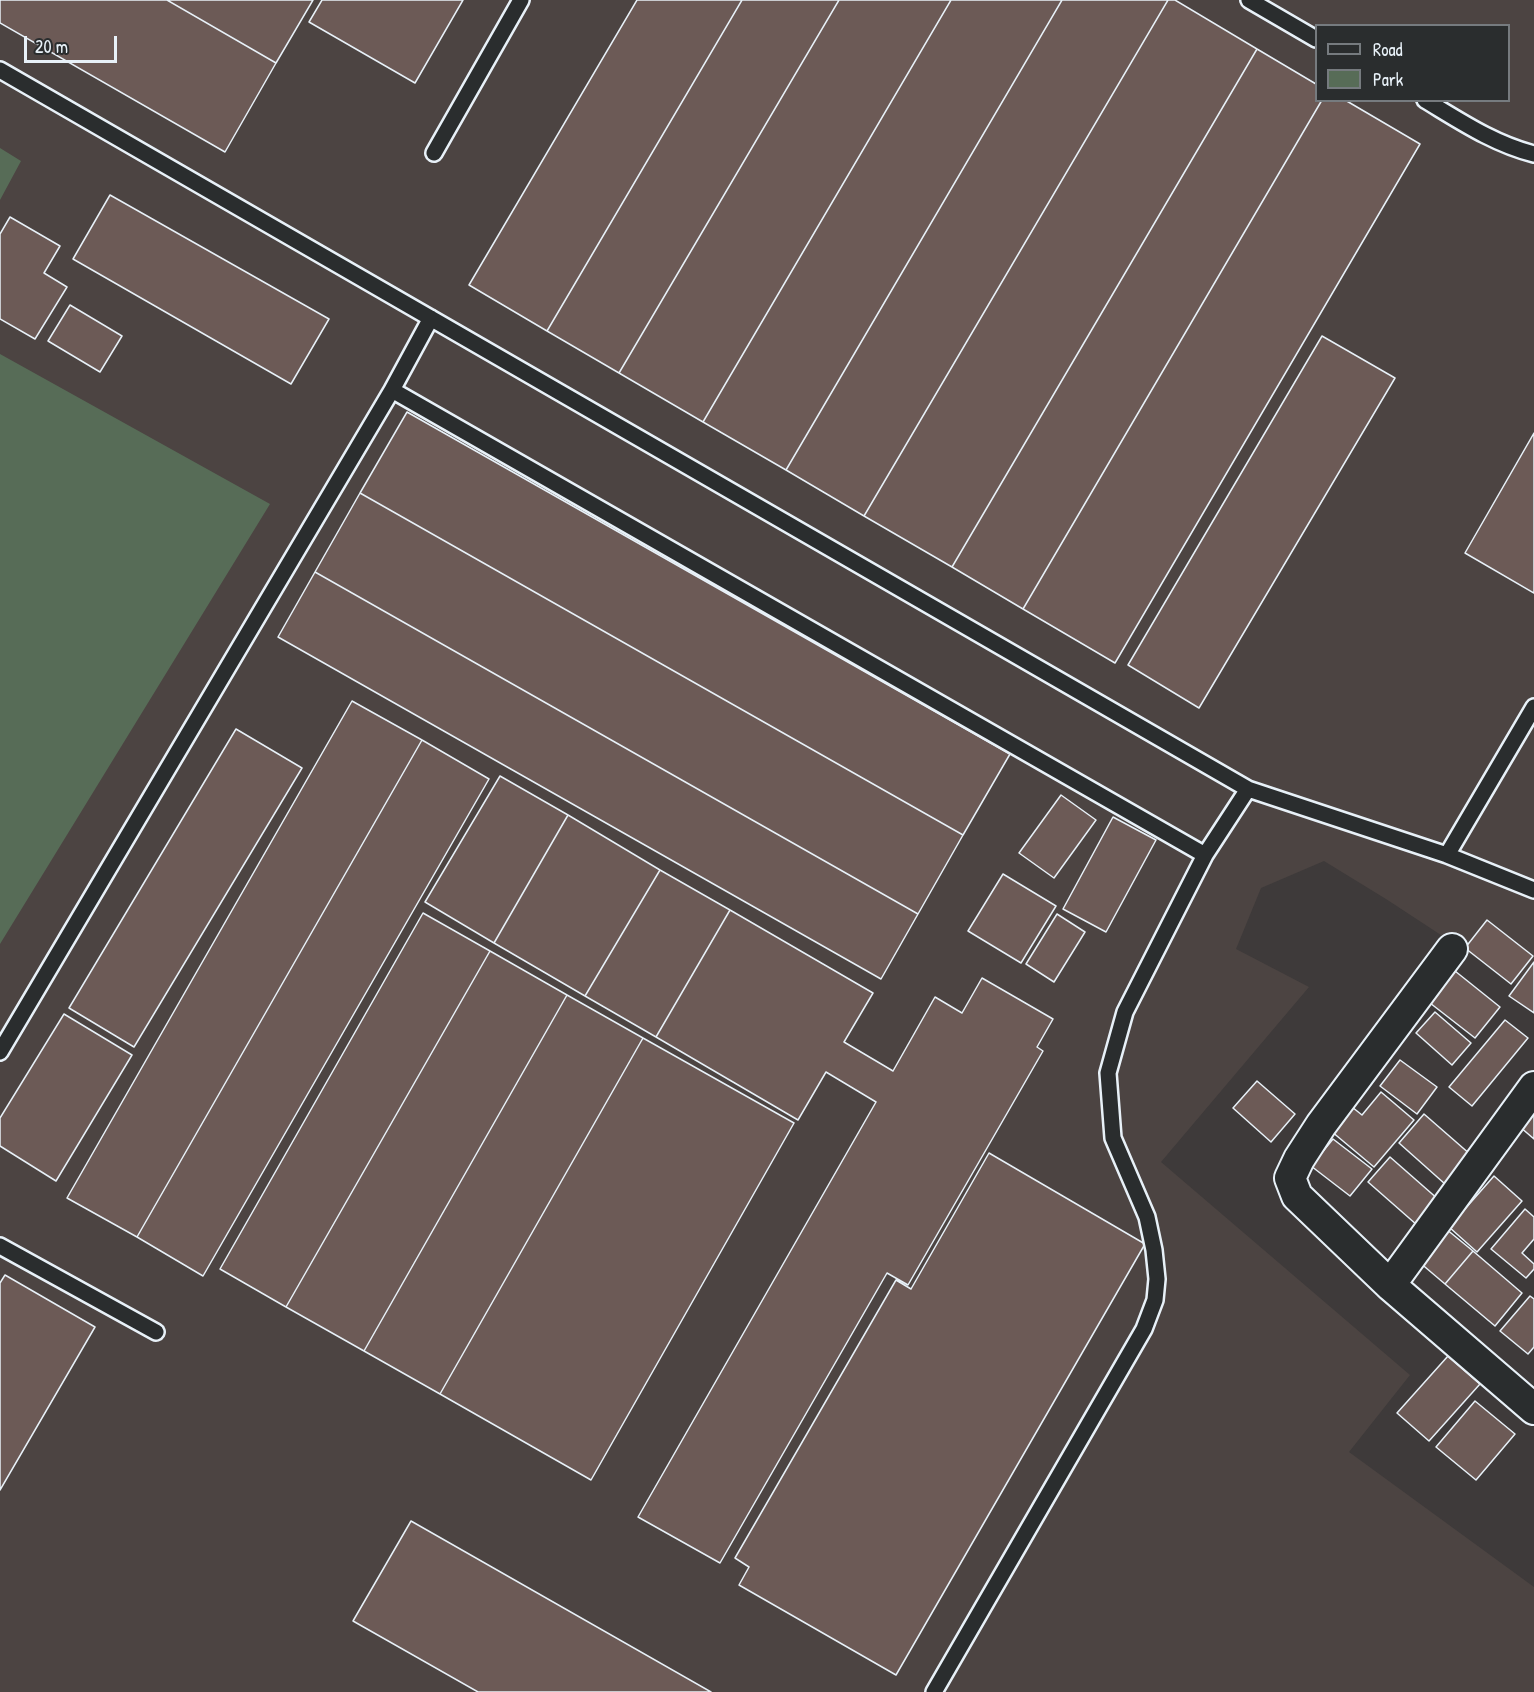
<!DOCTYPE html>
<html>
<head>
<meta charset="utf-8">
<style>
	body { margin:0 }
	#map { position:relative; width:1534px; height:1692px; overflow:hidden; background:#3e3a3a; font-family:"Patrick Hand",sans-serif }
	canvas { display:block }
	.legend { position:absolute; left:1315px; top:24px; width:195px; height:78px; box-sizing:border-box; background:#2a2d2e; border:2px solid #767b7f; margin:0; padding:8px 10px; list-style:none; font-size:18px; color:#e8f1f8 }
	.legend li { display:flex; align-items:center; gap:12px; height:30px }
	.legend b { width:30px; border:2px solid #767b7f }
	.scale { position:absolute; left:24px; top:36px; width:93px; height:27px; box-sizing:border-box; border:3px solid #e8f1f8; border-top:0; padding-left:8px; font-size:18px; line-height:21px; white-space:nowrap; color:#e8f1f8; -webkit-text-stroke:4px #2a2d2e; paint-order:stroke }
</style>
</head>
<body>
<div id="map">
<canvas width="1534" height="1692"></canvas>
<ul class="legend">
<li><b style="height:8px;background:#2a2d2e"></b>Road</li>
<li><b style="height:16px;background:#576c57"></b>Park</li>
</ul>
<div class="scale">20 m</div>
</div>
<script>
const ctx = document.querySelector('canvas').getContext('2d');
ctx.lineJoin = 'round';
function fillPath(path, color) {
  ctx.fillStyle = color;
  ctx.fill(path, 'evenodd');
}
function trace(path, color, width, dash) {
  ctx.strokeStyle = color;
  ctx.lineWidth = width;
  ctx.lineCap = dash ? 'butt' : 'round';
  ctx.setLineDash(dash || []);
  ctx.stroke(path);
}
const built = new Path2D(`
	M0,0H1534V996L1386,899L1324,861L1261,888L1236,949L1309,987L1161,1162L1410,1375L1349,1452L1534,1587V1692H0ZM1316,26H1508V100H1316Z`);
const green = new Path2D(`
	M0,148L21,161L0,200Z
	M0,354L270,504L0,944Z`);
const building = new Path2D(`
	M0,0H167L276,63L225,152L0,23Z
	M167,0H313L276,63Z
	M322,0H463L415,83L309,22Z
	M637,0H742L547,331L469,285Z
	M742,0H839L619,373L547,331Z
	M839,0H951L703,422L619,373Z
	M951,0H1062L786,470L703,422Z
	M1062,0H1168L864,516L786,470Z
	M1168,0H1175L1257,49L952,567L864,516Z
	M1257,49L1316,84V100H1322L1023,609L952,567Z
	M1322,100H1345L1420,144L1115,663L1023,609Z
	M110,195L329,319L291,384L73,259Z
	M10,217L60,246L44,273L67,287L35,339L0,319V234Z
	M70,305L122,336L100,372L48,341Z
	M1322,336L1395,378L1199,708L1128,665Z
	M407,412L1010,754L963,835L360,493Z
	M1534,433V593L1465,553Z
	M360,493L963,835L918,914L315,572Z
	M315,572L918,914L881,979L278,637Z
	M352,701L422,740L137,1237L67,1198Z
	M236,729L302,768L134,1047L69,1008Z
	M422,740L489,779L203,1276L137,1237Z
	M500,776L568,815L494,943L425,902Z
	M1061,795L1096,820L1054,878L1019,853Z
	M568,815L660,870L585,996L494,943Z
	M1113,817L1156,840L1106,932L1063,909Z
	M660,870L730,910L656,1037L585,996Z
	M1003,874L1056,906L1021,963L968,931Z
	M730,910L873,993L844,1042L893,1071L935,997L962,1013L982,978L1053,1019L1037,1047L1043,1051L908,1285L887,1273L720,1563L638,1517L876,1102L826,1072L798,1120L656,1037Z
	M423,913L490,951L286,1307L220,1269Z
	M1057,914L1085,932L1054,982L1026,964Z
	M1487,920L1533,956L1511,984L1465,948Z
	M490,951L567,995L364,1351L286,1307Z
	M1534,962V1013L1509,996Z
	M1455,971L1500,1007L1475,1038L1430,1003Z
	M567,995L643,1038L440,1394L364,1351Z
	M1435,1012L1471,1043L1452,1065L1416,1033Z
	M64,1014L132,1055L56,1181L0,1146V1118Z
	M1505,1020L1528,1038L1472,1106L1449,1087Z
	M643,1038L794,1123L591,1480L440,1394Z
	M1400,1060L1437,1087L1417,1114L1380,1086Z
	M1257,1081L1295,1114L1271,1142L1233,1108Z
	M1381,1092L1414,1120L1374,1167L1331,1131L1352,1107L1362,1115Z
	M1534,1111V1139L1520,1127Z
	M1424,1114L1471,1155L1445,1184L1399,1143Z
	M1333,1139L1372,1169L1350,1196L1311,1166Z
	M989,1153L1145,1244L896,1675L739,1585L749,1567L735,1558L896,1280L911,1289Z
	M1390,1157L1439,1200L1417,1225L1368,1182Z
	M1494,1176L1522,1201L1477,1252L1449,1227Z
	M1525,1209L1534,1217V1239L1522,1253L1534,1264V1269L1526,1278L1491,1249Z
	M1440,1224L1473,1251L1445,1284L1412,1256Z
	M1473,1251L1522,1293L1495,1326L1445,1284Z
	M5,1275L95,1327L0,1490V1283Z
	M1530,1296L1534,1299V1347L1528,1354L1500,1331Z
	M1448,1356L1480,1384L1429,1441L1397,1413Z
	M1475,1401L1515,1434L1476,1480L1436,1447Z
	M411,1521L711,1692H478L353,1621Z`);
const service = new Path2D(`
	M1249,0L1316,39
	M0,70L1248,789L1447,855L1534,890
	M1425,100C1460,121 1494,144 1534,154
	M434,153L521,0
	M392,390L431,318
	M1447,855L1534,707
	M0,1052L392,390L1205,855
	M0,1246L156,1332
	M934,1692L1144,1329L1155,1300L1157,1279L1154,1250L1147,1217L1113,1138L1108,1073L1125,1012L1205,855L1248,789`);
const minor = new Path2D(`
	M1452,949L1321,1125L1299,1159L1290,1178L1297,1196L1390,1285L1534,1409
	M1390,1285L1534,1087`);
fillPath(built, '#4c4442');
fillPath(green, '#576c57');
fillPath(building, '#6c5a56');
trace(building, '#e8f1f8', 1.5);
trace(service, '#e8f1f8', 20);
trace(minor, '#e8f1f8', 34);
trace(service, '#2a2d2e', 15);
trace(minor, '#2a2d2e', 30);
</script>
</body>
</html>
